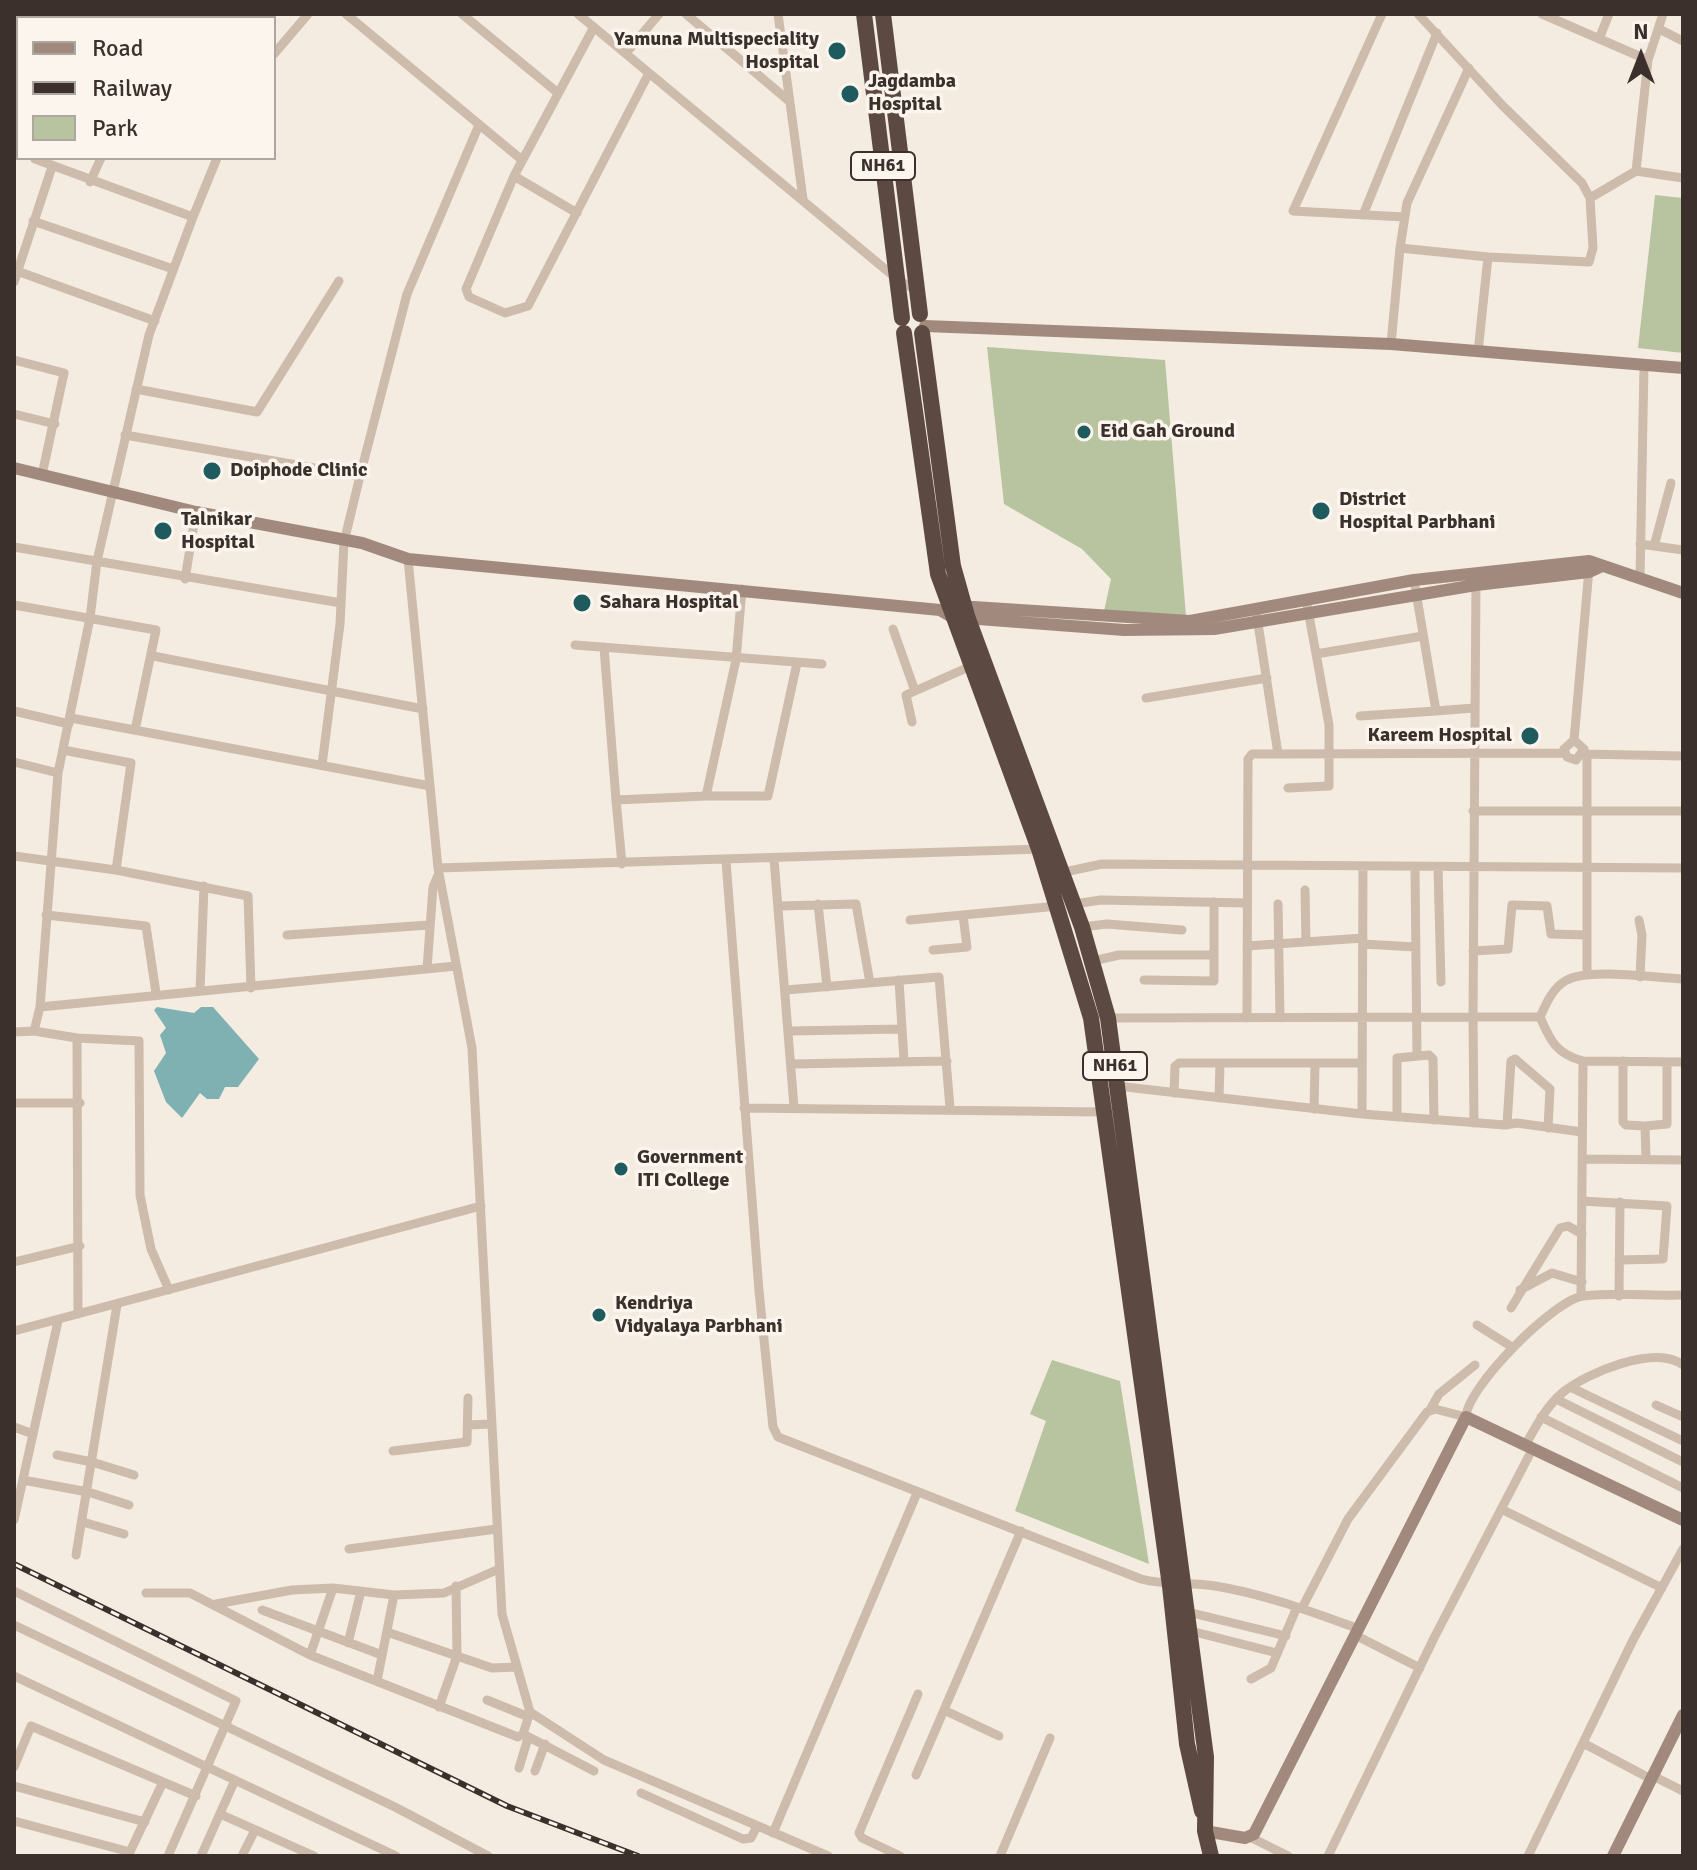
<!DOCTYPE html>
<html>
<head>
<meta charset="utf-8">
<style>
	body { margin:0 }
	#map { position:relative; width:1697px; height:1870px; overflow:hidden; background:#f4ebe1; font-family:Signika,sans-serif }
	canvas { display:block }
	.frame { position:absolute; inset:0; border:16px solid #3b302b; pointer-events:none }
	.legend { position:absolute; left:16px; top:16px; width:260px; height:144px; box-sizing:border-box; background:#fbf5ee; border:2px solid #aea6a0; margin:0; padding:10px 14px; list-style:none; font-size:24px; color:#3b302b }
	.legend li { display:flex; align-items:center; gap:16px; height:40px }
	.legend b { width:40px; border:2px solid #aea6a0 }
	.north { position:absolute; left:1601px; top:16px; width:80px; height:80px; -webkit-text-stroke:6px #fbf5ee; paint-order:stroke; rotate:0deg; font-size:22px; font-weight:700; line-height:32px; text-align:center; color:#3b302b }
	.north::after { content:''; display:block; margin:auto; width:28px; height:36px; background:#3b302b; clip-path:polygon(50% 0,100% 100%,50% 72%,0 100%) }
</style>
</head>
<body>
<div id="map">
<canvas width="1697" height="1870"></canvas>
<div class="frame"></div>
<ul class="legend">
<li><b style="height:10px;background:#a18a7d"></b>Road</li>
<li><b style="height:10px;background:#3b302b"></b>Railway</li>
<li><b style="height:22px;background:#b8c4a0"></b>Park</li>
</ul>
<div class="north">N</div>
</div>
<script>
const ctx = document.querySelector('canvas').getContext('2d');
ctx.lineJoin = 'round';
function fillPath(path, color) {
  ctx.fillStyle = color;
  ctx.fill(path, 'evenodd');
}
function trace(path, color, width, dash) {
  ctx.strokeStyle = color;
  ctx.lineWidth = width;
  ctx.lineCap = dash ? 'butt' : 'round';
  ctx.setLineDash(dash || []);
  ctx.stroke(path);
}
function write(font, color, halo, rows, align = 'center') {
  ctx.font = font + ' Signika,sans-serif';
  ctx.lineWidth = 7;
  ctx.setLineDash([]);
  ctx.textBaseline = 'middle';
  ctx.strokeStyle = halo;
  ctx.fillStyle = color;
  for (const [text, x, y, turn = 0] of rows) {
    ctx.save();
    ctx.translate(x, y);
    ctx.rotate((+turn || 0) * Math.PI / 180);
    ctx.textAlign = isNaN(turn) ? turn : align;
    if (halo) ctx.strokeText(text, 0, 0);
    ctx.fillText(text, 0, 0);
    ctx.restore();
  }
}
const green = new Path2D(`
	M1655,195L1683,198V353L1638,348Z
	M987,347L1165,360L1186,616H1103L1111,579L1082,549L1004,504Z
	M1052,1360L1120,1381L1149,1564L1015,1511L1046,1421L1030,1414Z`);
const water = new Path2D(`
	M157,1007L194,1013L201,1007H213L259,1059L238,1087H225L219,1099H207L200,1093L182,1118L166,1102L154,1071L166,1053L160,1035L166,1028L154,1010Z`);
const street = new Path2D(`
	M190,14L199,18
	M346,14L522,160
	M462,14L558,93
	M578,14L897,279L917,291
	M686,14L789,101
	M778,14L803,199
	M1382,14L1293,211L1404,217
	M1418,14L1503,106L1582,183L1590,198L1593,248L1589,262L1488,257L1478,352
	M1542,14L1648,60
	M101,18L103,14
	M222,18L225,14
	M14,19L16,14
	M594,27L514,176L466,289L469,297L505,313L528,306L649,73
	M1659,29L1683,41
	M1599,39L1609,14
	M626,53L659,14
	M274,54L308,14
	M1469,68L1407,203L1400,248L1488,257
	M14,150L18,152
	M1636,171L1683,178
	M514,176L577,213
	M90,182L101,158
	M1590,198L1636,171L1648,60L1663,14
	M1363,215L1437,33
	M193,217L217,158
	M33,221L173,269
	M17,271L155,321
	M14,282L52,167
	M1391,344L1400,248
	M14,360L64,373L42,475
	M136,389L257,412L339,281
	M14,414L55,424
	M125,435L360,476
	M1640,544L1683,550
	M1654,546L1671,483
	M14,547L341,603
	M408,559L438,868L1042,849
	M1640,578L1644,365
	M185,579L196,512
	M1414,580L1436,711L1474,708
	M14,605L156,630L135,730
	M1257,617L1278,754L1565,753
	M893,629L915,691
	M575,645L822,664
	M604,647L616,800
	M1316,654L1423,636
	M153,656L423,709
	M1146,698L1267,678
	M14,711L69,724
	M1360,716L1436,711
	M71,718L430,786
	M912,722L906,695L971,666
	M1574,740L1584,749L1576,760L1567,757L1564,749L1574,740L1589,569
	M63,750L131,763L116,870
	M1583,754L1683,756
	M1587,754V975
	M14,762L58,773
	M322,765L340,624L344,542L360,476L407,294L479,125
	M1288,788L1329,786V725L1306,599
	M706,796H768L797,663
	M1473,811H1683
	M14,856L116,870L248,896L251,988
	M774,859L794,1107
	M726,861L759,1291L773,1427L778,1437L1141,1579C1166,1586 1190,1582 1215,1586C1265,1594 1312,1612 1359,1629
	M622,864L616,800L706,796L736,660L742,589
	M438,868L472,1048L502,1614L530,1712L604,1760L828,1856
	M1415,868L1417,1056
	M1438,868L1441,982
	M1060,873L1102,864L1683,868
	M1305,890L1306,942
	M818,904L827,987
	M1074,904L1101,900L1246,903
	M1278,904L1280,1018
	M780,906L856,904L870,983
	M46,915L146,926L156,993
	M910,920L1058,906
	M1639,920L1642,935L1640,977
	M1082,927L1107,924L1182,930
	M287,935L429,925
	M1363,944L1415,947
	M1247,946L1363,938
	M933,950L967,947L963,915
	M1473,951L1508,949L1512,905L1547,906L1551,934L1587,935
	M1093,961L1119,955H1214
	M427,969L433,887L439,873
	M899,980L904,1061
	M1144,980L1214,981V902
	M786,990L939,977L950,1108
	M200,991L204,886
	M40,1007L456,966
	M1540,1017C1550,1040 1556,1054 1583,1061L1683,1062
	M1108,1018L1473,1017L1476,579
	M1247,1018L1248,759L1252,754H1278
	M34,1031L77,1038L78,1314
	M790,1031L902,1029
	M14,1032L34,1031L40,1007L58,773L90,618L97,561L149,335L193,217L35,159
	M77,1038L139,1041L140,1195L151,1249L169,1290
	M1623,1061V1122L1626,1125L1645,1126
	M793,1064L947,1061
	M1117,1086L1362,1114L1505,1125L1517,1123L1582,1132
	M1174,1093L1175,1066L1179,1063H1362
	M1219,1098L1220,1063
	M14,1103H80
	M744,1108L1104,1112
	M1314,1109L1315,1063
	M1362,1114L1363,867
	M1397,1117V1058L1429,1055L1433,1059L1434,1120
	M1474,1123L1473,1017H1540C1546,1004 1552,989 1565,981C1588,967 1654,978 1683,979
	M1507,1125L1511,1061L1515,1059L1550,1089L1548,1128
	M1583,1159L1683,1160
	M1646,1159L1645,1126L1667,1124V1062
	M1582,1201L1667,1206L1663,1259L1619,1260
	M14,1262L80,1246
	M1520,1290L1552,1273L1582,1282
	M1581,1296L1583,1061
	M1619,1296L1620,1202
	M1511,1308L1560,1228L1568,1226L1582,1234
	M1477,1325L1512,1347
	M14,1331L481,1206
	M1570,1387L1683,1441
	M1556,1399L1683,1462
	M1656,1405L1683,1417
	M1430,1410L1439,1394L1475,1365
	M1541,1417L1683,1488
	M468,1425L491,1424
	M14,1427L33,1434
	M1526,1444C1536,1426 1546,1407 1562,1393C1586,1373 1655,1344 1683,1365
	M393,1451L467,1442L468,1398
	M57,1455L92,1462L134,1475
	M23,1480L88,1492L129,1505
	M1501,1509L1662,1588
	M14,1520L58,1321
	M83,1522L124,1534
	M349,1549L496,1529
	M76,1555L117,1305
	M14,1591L236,1701L168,1856
	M146,1593H190L310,1655L518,1737L523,1734L530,1712
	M216,1604L292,1590L333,1588L394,1595L444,1593L499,1569
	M1302,1608L1348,1519L1427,1412L1435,1409L1466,1417C1467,1387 1554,1300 1583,1296C1615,1292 1651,1296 1683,1295
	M262,1610L382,1655
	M1188,1612L1286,1636
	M14,1625L395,1807L488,1856
	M1191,1631L1277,1653
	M387,1632L492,1668L517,1667
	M1355,1635L1420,1668
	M348,1643L361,1591
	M310,1655L333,1588
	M14,1676L396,1856
	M1251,1679L1271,1668L1297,1607
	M377,1681L394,1595
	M487,1700L529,1717
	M439,1707L457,1656L456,1586
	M944,1710L999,1736
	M523,1734L594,1771
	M1583,1743L1651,1779
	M14,1767L31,1726L196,1796
	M519,1768L528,1738
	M535,1771L545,1744
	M916,1775L1021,1531
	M1653,1776L1683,1791
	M14,1786L145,1822
	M641,1793L743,1839L751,1838L757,1826
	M220,1814L314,1856
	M14,1821L130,1852
	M773,1833L917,1493
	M1250,1837L1288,1856
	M128,1856L163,1782
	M201,1856L235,1780
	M242,1856L255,1830
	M900,1856L862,1838L859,1833L918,1694
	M1000,1856L1050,1738
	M1328,1856L1435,1636L1533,1448
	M1528,1856L1633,1640L1683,1549`);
const secondary = new Path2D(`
	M925,326L1391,344L1683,368
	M14,468L196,512L362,543L408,559L940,610L952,617L1124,630L1214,629L1476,585L1589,572L1602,566
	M958,606L1190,621L1414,580L1589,561L1683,593
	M1205,1831L1245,1838L1254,1834L1466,1417L1683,1520
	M1613,1856L1683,1715`);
const highway = new Path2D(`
	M864,14L902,318
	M883,14L920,314
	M904,333L938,574L1039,849L1091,1018L1170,1586L1187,1744L1202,1811
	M922,333L953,566L967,616L1082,927L1108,1018L1206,1757L1205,1831L1211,1856`);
const rail = new Path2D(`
	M14,1564L507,1806L638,1856`);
const markers = [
	[837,51,10,"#1f5a5e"],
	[850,94,10,"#1f5a5e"],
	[1084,432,8,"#1f5a5e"],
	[212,471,10,"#1f5a5e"],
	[1321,511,10,"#1f5a5e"],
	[163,531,10,"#1f5a5e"],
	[582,603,10,"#1f5a5e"],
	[1530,736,10,"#1f5a5e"],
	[621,1169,8,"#1f5a5e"],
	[599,1315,8,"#1f5a5e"]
];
const shields = [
	[883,166,64],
	[1115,1066,64]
];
const shieldNames = [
	["NH61",883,166],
	["NH61",1115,1066]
];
const poiNames = [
	["Yamuna Multispeciality",819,40,"right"],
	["Hospital",819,63,"right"],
	["Jagdamba",868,82],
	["Hospital",868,105],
	["Eid Gah Ground",1100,432],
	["Doiphode Clinic",230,471],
	["District",1339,500],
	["Hospital Parbhani",1339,523],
	["Talnikar",181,520],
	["Hospital",181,543],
	["Sahara Hospital",600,603],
	["Kareem Hospital",1512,736,"right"],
	["Government",637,1158],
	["ITI College",637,1181],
	["Kendriya",615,1304],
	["Vidyalaya Parbhani",615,1327]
];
fillPath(green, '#b8c4a0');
fillPath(water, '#7fb0b2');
trace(street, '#cdbbac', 9);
trace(secondary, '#a18a7d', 12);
trace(highway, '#5c4a42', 16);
trace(rail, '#3b302b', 6);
trace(rail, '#fbf5ee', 3, [9]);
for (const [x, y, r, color] of markers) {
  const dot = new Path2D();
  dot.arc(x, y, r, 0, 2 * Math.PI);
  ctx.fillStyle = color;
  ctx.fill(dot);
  trace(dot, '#fbf5ee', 3);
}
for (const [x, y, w] of shields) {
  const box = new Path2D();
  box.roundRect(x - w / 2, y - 14, w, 28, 6);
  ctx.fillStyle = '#fbf5ee';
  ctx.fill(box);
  trace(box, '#3b302b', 2);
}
write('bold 18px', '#3b302b', null, shieldNames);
write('bold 20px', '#3b302b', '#fbf5ee', poiNames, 'left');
</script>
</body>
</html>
